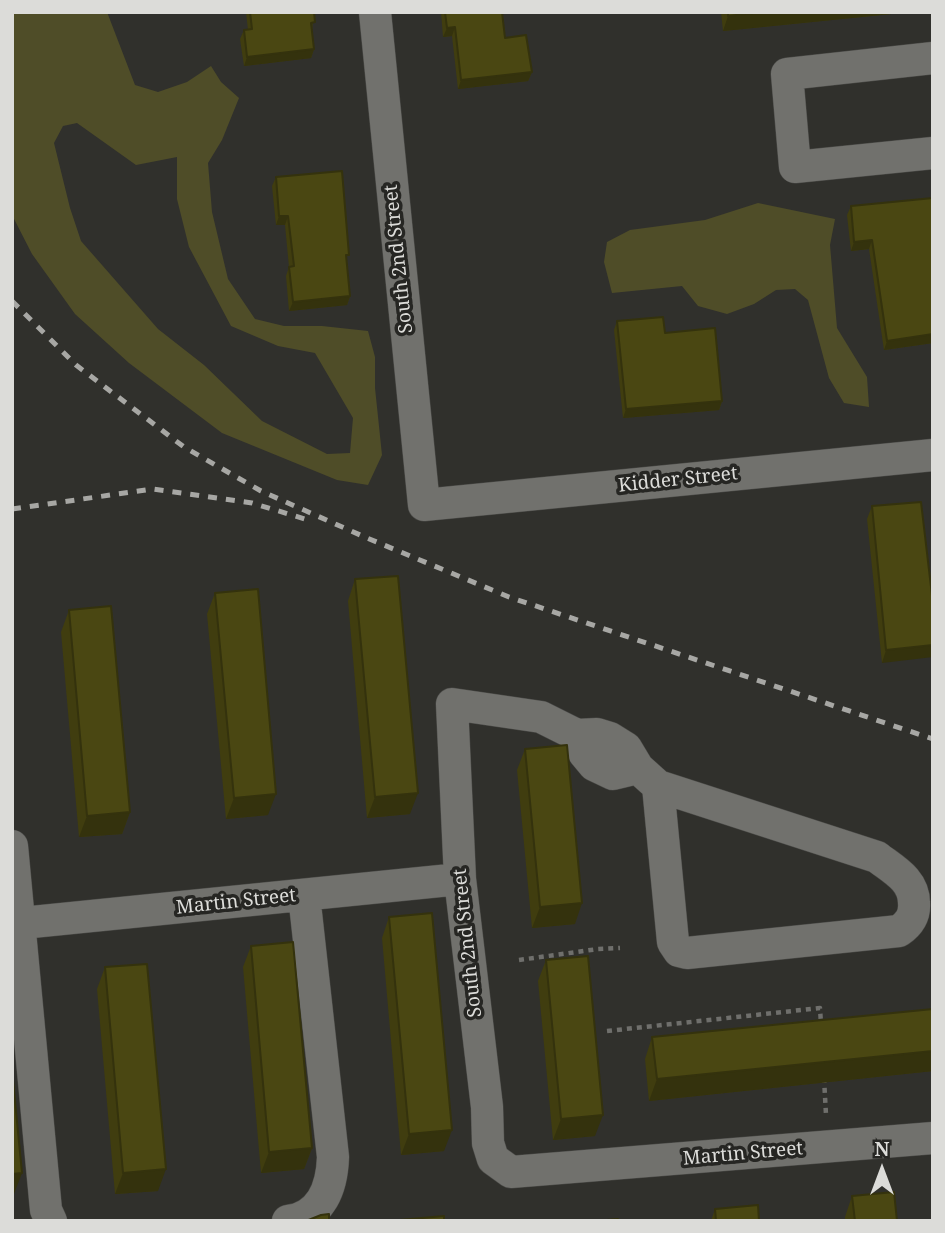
<!DOCTYPE html>
<html>
<head>
<meta charset="utf-8">
<style>
	body { margin:0 }
	#map { position:relative; width:945px; height:1233px; overflow:hidden; background:#30302c; font-family:"Noto Serif",serif }
	canvas { display:block }
	.frame { position:absolute; inset:0; border:14px solid #dcdcd9; pointer-events:none }
	.north { position:absolute; left:847px; top:1135px; width:70px; height:70px; -webkit-text-stroke:5px #262623; paint-order:stroke; rotate:0deg; font-size:19px; font-weight:700; line-height:28px; text-align:center; color:#dcdcd9 }
	.north::after { content:''; display:block; margin:auto; width:24px; height:32px; background:#dcdcd9; clip-path:polygon(50% 0,100% 100%,50% 72%,0 100%) }
</style>
</head>
<body>
<div id="map">
<canvas width="945" height="1233"></canvas>
<div class="frame"></div>
<div class="north">N</div>
</div>
<script>
const ctx = document.querySelector('canvas').getContext('2d');
ctx.lineJoin = 'round';
function fillPath(path, color) {
  ctx.fillStyle = color;
  ctx.fill(path, 'evenodd');
}
function trace(path, color, width, dash) {
  ctx.strokeStyle = color;
  ctx.lineWidth = width;
  ctx.lineCap = dash ? 'butt' : 'round';
  ctx.setLineDash(dash || []);
  ctx.stroke(path);
}
function write(font, color, halo, rows, align = 'center') {
  ctx.font = font + ' "Noto Serif",serif';
  ctx.lineWidth = 7;
  ctx.setLineDash([]);
  ctx.textBaseline = 'middle';
  ctx.strokeStyle = halo;
  ctx.fillStyle = color;
  for (const [text, x, y, turn = 0] of rows) {
    ctx.save();
    ctx.translate(x, y);
    ctx.rotate((+turn || 0) * Math.PI / 180);
    ctx.textAlign = isNaN(turn) ? turn : align;
    if (halo) ctx.strokeText(text, 0, 0);
    ctx.fillText(text, 0, 0);
    ctx.restore();
  }
}
const green = new Path2D(`
	M12,12H107L135,85L158,92L187,82L211,66L221,82L239,98L222,140L208,163L212,212L228,279L255,319L284,326H322L368,331L375,357V388L382,455L368,485L337,480L222,433L129,363L75,314L32,254L12,215ZM77,123L136,165L177,157V199L189,247L231,326L278,346L315,353L353,418L350,453L327,454L262,421L204,365L158,329L81,241L70,208L54,143L63,126Z
	M758,203L835,219L830,245L837,328L867,377L869,407L844,403L829,378L808,300L795,289L776,290L754,304L727,314L698,306L682,286L612,293L604,262L607,242L630,230L705,220Z`);
const path = new Path2D(`
	M519,960L598,949L620,948
	M607,1031L820,1008L821,1024
	M824,1078L826,1115`);
const minor = new Path2D(`
	M375,12L424,505L933,455
	M933,58L787,74L795,167L933,153
	M577,735L584,753L594,765L613,774L638,768L626,748L610,738L597,734L577,735L541,717L452,704L460,879L487,1107L488,1143L493,1159L511,1172L933,1138
	M638,768L658,786L673,942L679,951L687,953L899,931C909,924 915,916 914,903C914,880 894,870 877,857L658,786
	M12,846L46,1210L51,1221
	M12,924L460,879
	M288,1221C322,1217 332,1187 333,1157L304,895`);
const rail = new Path2D(`
	M12,301L76,365L184,447L261,491L367,538L509,597L933,739
	M12,509L153,489L252,503L305,519`);
const wall = new Path2D(`
	M246,12H314L312,31L314,49L311,58L244,66L240,39L244,30H248Z
	M441,12H502L505,38L532,72L528,81L458,89L452,36L443,37Z
	M721,12H911L723,31Z
	M276,177L346,262L350,296L347,305L289,311L286,276L289,267L285,225H276L272,186Z
	M933,198V343L884,350L869,249L851,251L847,215L851,206Z
	M617,321L665,333L722,401L719,410L623,418L614,330Z
	M872,506L933,604L882,663L867,519Z
	M355,579L410,814L367,818L348,601Z
	M215,593L268,815L226,819L207,614Z
	M69,610L130,812L122,834L79,837L61,632Z
	M525,749L575,924L532,928L517,770Z
	M389,917L444,1151L401,1155L382,938Z
	M251,946L312,1148L304,1169L261,1173L243,967Z
	M546,960L595,1136L553,1140L538,981Z
	M105,967L158,1191L115,1194L97,989Z
	M933,1009V1071L649,1101L645,1059L652,1037Z
	M852,1196L897,1221H845V1217Z
	M715,1209L759,1221H711Z`);
const shadedWall = new Path2D(`
	M761,12H911L723,31L728,16Z
	M455,27L452,36L443,37L447,28Z
	M314,49L311,58L244,66L247,57Z
	M532,72L528,81L458,89L461,80Z
	M279,216H288L285,225H276Z
	M872,240L869,249L851,251L854,242Z
	M350,296L347,305L289,311L293,302Z
	M933,334V343L884,350L887,341Z
	M722,401L719,410L623,418L626,409Z
	M933,645V657L882,663L886,650Z
	M418,793L410,814L367,818L375,797Z
	M276,794L268,815L226,819L234,798Z
	M130,812L122,834L79,837L87,816Z
	M582,903L575,924L532,928L540,907Z
	M933,1051V1071L649,1101L657,1079Z
	M603,1115L595,1136L553,1140L561,1119Z
	M452,1130L444,1151L401,1155L409,1134Z
	M312,1148L304,1169L261,1173L269,1152Z
	M166,1169L158,1191L115,1194L123,1173Z
	M22,1173L14,1194L12,1195V1174Z`);
const building = new Path2D(`
	M250,12H314L315,22L311,23L314,49L247,57L244,30L252,29Z
	M445,12H502L505,38L526,35L532,72L461,80L455,27L447,28Z
	M728,12H761L728,16Z
	M342,171L349,255H346L350,296L293,302L289,267L294,266L288,216H279L276,177Z
	M933,198V334L887,341L872,240L854,242L851,206Z
	M663,317L665,333L715,328L722,401L626,409L617,321Z
	M921,502L933,604V645L886,650L872,506Z
	M398,576L418,793L375,797L355,579Z
	M258,589L276,794L234,798L215,593Z
	M111,606L130,812L87,816L69,610Z
	M567,745L582,903L540,907L525,749Z
	M432,913L452,1130L409,1134L389,917Z
	M293,942L312,1148L269,1152L251,946Z
	M588,956L603,1115L561,1119L546,960Z
	M147,964L166,1169L123,1173L105,967Z
	M933,1009V1051L657,1079L652,1037Z
	M12,1070L22,1173L12,1174Z
	M894,1192L897,1221H855L852,1196Z
	M758,1205L759,1221H716L715,1209Z
	M329,1214V1221H306L321,1215Z
	M444,1216V1221H389Z
	M618,1219V1221H596Z`);
const streetNames = [
	["South 2nd Street",399,259,-96],
	["Kidder Street",678,480,-6],
	["Martin Street",236,902,-6],
	["South 2nd Street",468,943,-96],
	["Martin Street",743,1154,-5]
];
fillPath(green, '#4f4d28');
trace(minor, '#4b4b48', 33);
trace(path, '#6f6f6c', 4.5, [5, 5]);
trace(minor, '#71716d', 32);
trace(rail, '#a7a7a4', 5, [9, 9]);
fillPath(wall, '#403d0f');
fillPath(shadedWall, '#34320d');
fillPath(building, '#4a4712');
trace(building, '#34320d', 2);
write('19px', '#dcdcd9', '#262623', streetNames);
</script>
</body>
</html>
